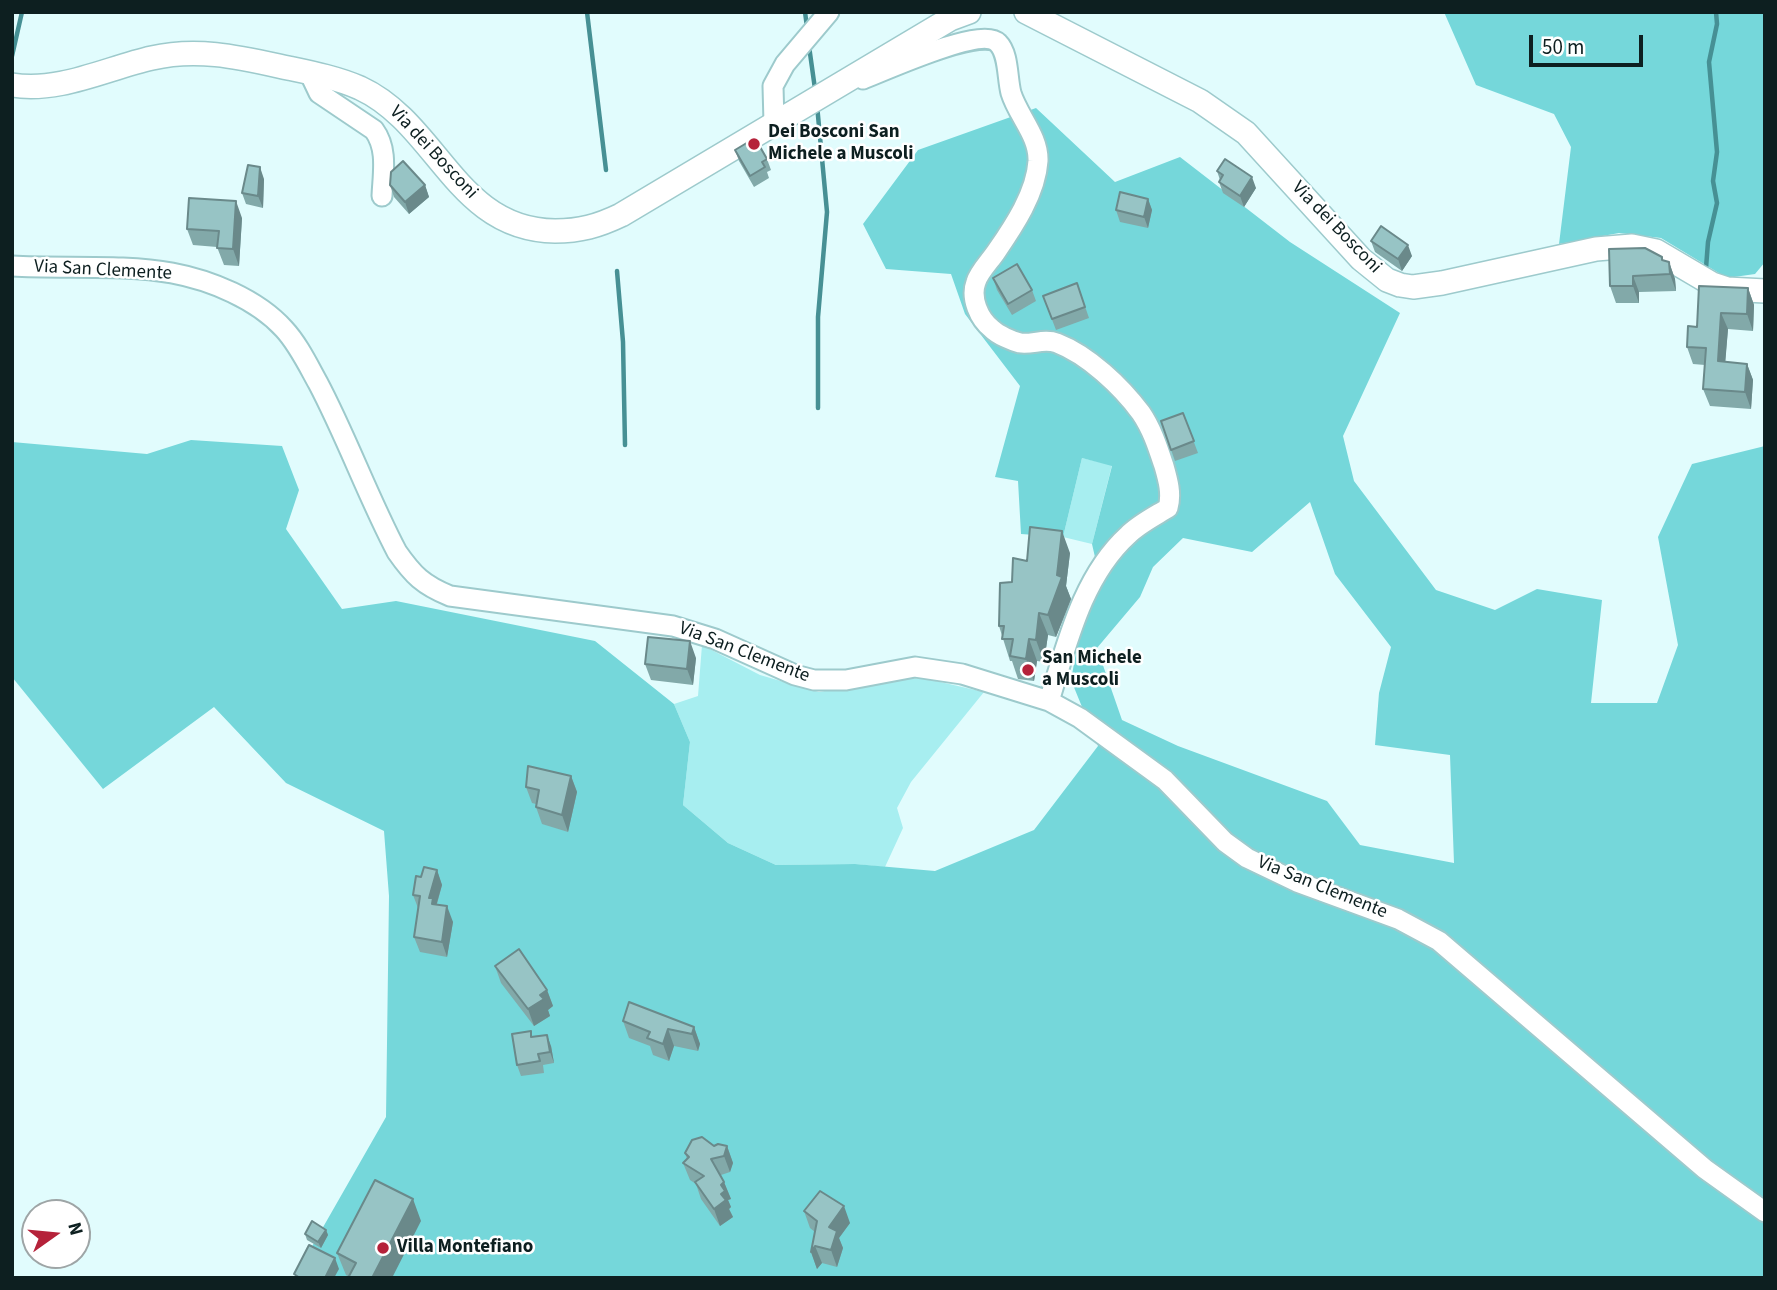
<!DOCTYPE html>
<html>
<head>
<meta charset="utf-8">
<style>
	body { margin:0 }
	#map { position:relative; width:1777px; height:1290px; overflow:hidden; background:#e1fcfd; font-family:"Source Sans 3",sans-serif }
	canvas { display:block }
	.frame { position:absolute; inset:0; border:14px solid #0d1f20; pointer-events:none }
	.north { position:absolute; left:21px; top:1199px; width:70px; height:70px; box-sizing:border-box; background:#fff; border:2px solid #9ea5a6; border-radius:50%; rotate:75deg; font-size:19px; font-weight:700; line-height:28px; text-align:center; color:#0d1f20 }
	.north::after { content:''; display:block; margin:auto; width:24px; height:32px; background:#b5223a; clip-path:polygon(50% 0,100% 100%,50% 72%,0 100%) }
	.scale { position:absolute; left:1529px; top:35px; width:114px; height:32px; box-sizing:border-box; border:4px solid #0d1f20; border-top:0; padding-left:9px; font-size:21px; line-height:24px; white-space:nowrap; color:#0d1f20; -webkit-text-stroke:5px #fff; paint-order:stroke }
</style>
</head>
<body>
<div id="map">
<canvas width="1777" height="1290"></canvas>
<div class="frame"></div>
<div class="north">N</div>
<div class="scale">50 m</div>
</div>
<script>
const ctx = document.querySelector('canvas').getContext('2d');
ctx.lineJoin = 'round';
function fillPath(path, color) {
  ctx.fillStyle = color;
  ctx.fill(path, 'evenodd');
}
function trace(path, color, width, dash) {
  ctx.strokeStyle = color;
  ctx.lineWidth = width;
  ctx.lineCap = dash ? 'butt' : 'round';
  ctx.setLineDash(dash || []);
  ctx.stroke(path);
}
function write(font, color, halo, rows, align = 'center') {
  ctx.font = font + ' "Source Sans 3",sans-serif';
  ctx.lineWidth = 5;
  ctx.setLineDash([]);
  ctx.textBaseline = 'middle';
  ctx.strokeStyle = halo;
  ctx.fillStyle = color;
  for (const [text, x, y, turn = 0] of rows) {
    ctx.save();
    ctx.translate(x, y);
    ctx.rotate((+turn || 0) * Math.PI / 180);
    ctx.textAlign = isNaN(turn) ? turn : align;
    if (halo) ctx.strokeText(text, 0, 0);
    ctx.fillText(text, 0, 0);
    ctx.restore();
  }
}
const green = new Path2D(`
	M1082,458L1112,465L1092,544L1063,537Z
	M702,645L760,675L819,692L889,680L923,678L984,692L911,782L897,808L903,828L885,867L855,864L776,865L728,843L683,805L690,742L674,704L698,696Z`);
const forest = new Path2D(`
	M1444,12H1765V262L1755,274L1727,278L1661,238L1619,233L1559,244L1571,147L1554,114L1476,85Z
	M1036,108L1115,182L1180,157L1290,242L1400,313L1343,436L1354,481L1436,590L1495,610L1537,589L1602,600L1591,703H1657L1678,645L1658,537L1692,464L1765,446V1278H294L386,1117L389,896L384,831L286,783L214,707L103,789L12,677V442L147,454L191,440L282,446L299,490L286,529L342,609L396,601L595,641L674,704L690,742L683,805L728,843L776,865L855,864L935,871L1034,830L1098,746L1071,680L1080,631L1100,579L1092,544L1112,466L1082,458L1063,537L1021,534L1018,481L995,477L1020,386L965,314L951,274L886,269L863,224L918,150ZM1310,502L1335,574L1391,647L1379,693L1375,745L1450,755L1454,863L1360,845L1327,801L1178,746L1122,720L1097,648L1140,597L1153,567L1183,538L1252,552Z`);
const stream = new Path2D(`
	M587,12L606,170
	M805,12L807,27
	M809,46L815,89
	M12,56L22,12
	M817,105L827,212L818,317V408
	M1706,268L1708,242L1717,203L1713,181L1717,152L1709,62L1717,24L1716,12
	M617,271L623,342L625,445`);
const minor = new Path2D(`
	M309,72L319,93L374,130C388,149 383,173 382,196
	M863,79C884,71 982,26 998,43C1009,54 1007,78 1011,93C1018,116 1039,136 1038,161C1036,193 1014,226 996,252C990,261 979,272 976,282C970,298 979,319 992,329C998,335 1012,341 1020,343C1032,345 1044,338 1057,343C1088,355 1121,386 1141,413C1152,429 1158,448 1164,466C1168,480 1172,494 1168,508C1155,516 1139,524 1128,535C1082,577 1067,644 1049,701
	M774,123L773,86L785,64L829,12
	M12,266C62,269 124,264 172,273C210,280 257,299 284,329C298,344 308,365 318,383C347,438 368,497 397,552C413,575 423,585 450,596L673,626L715,639L795,675L814,680H846L915,667L962,674L1049,701L1080,718L1165,780L1225,842L1247,858L1297,882L1398,919L1439,941L1705,1169L1765,1212`);
const major = new Path2D(`
	M1026,12L1200,101L1246,133L1361,259L1387,280L1400,285L1413,287L1442,283L1596,249L1632,246L1656,251L1712,284L1727,289L1765,291
	M12,85C59,93 107,68 152,58C199,47 242,58 288,68C312,73 337,78 360,88C438,124 456,230 555,231C580,231 598,226 621,215L950,19L969,12`);
const wall = new Path2D(`
	M735,150L767,159L771,170L767,172L769,178L754,187L739,161Z
	M1217,171L1256,188L1244,207L1223,193L1219,182L1220,180Z
	M264,179L263,208L246,204L242,193Z
	M390,185H425L429,197L409,214L394,197Z
	M1148,199L1152,210L1148,228L1120,222L1116,210Z
	M242,218L239,266L224,265L217,247L193,245L187,229Z
	M1371,241L1412,256L1402,271L1375,252Z
	M1662,257L1663,260L1669,262L1675,279L1676,291L1639,292V303H1616L1610,286Z
	M993,278L1032,290L1036,301L1012,315L997,290Z
	M1077,283L1089,318L1056,330L1043,296Z
	M1748,288L1754,305L1753,331L1728,329L1725,362L1747,364L1753,380L1751,409L1710,406L1703,389L1705,365L1693,364L1687,347L1697,327Z
	M1183,413L1198,453L1175,461L1161,421Z
	M1070,553L1066,586L1071,599L1056,637L1048,635L1044,662L1037,661L1034,681L1018,679L1012,661H1010L999,626L1012,582Z
	M696,658L693,685L651,680L645,664Z
	M571,776L577,792L568,832L542,824L536,807V804L532,803L526,787Z
	M437,870L442,885L437,904L453,922L447,957L420,952L414,937L418,908L413,895L421,877Z
	M495,966L547,990L553,1006L548,1010L550,1016L534,1026L501,983Z
	M623,1021L694,1027L700,1044L698,1051L674,1046L669,1061L653,1055L650,1046L629,1038Z
	M533,1037L551,1046L554,1063L543,1065L544,1073L521,1076L517,1065Z
	M714,1146H727L733,1163L730,1172L721,1175L731,1199L728,1200L731,1207L729,1209L733,1217L720,1226L701,1199L696,1184L690,1180L683,1163L687,1159L685,1153Z
	M804,1211L850,1223L839,1238L843,1248L837,1267L822,1263L817,1269L811,1252L815,1232L810,1228Z
	M421,1221L349,1277L346,1275L337,1253Z
	M326,1230L328,1235L321,1248L307,1240L305,1234Z`);
const shadedWall = new Path2D(`
	M260,167L264,179L263,208L258,196Z
	M1252,177L1256,188L1244,207L1240,196Z
	M425,185L429,197L409,214L405,202Z
	M1148,199L1152,210L1148,228L1144,217Z
	M236,201L242,218L239,266L233,249Z
	M1408,245L1412,256L1402,271L1398,259Z
	M1669,262L1675,279L1676,291L1670,274Z
	M1633,276L1639,292V303L1633,286Z
	M1748,288L1754,305L1753,331L1747,314Z
	M1721,313L1728,329L1724,378L1718,361Z
	M1747,364L1753,380L1751,409L1745,392Z
	M1062,531L1070,553L1066,586L1071,599L1056,637L1048,615L1057,575Z
	M1039,613L1048,635L1044,662L1036,640Z
	M1029,639L1037,661L1034,681L1026,659Z
	M690,641L696,658L693,685L687,669Z
	M571,776L577,792L568,832L562,815Z
	M437,870L442,885L434,913L429,898Z
	M447,906L453,922L447,957L442,942Z
	M547,990L553,1006L548,1010L550,1016L534,1026L528,1009L540,995Z
	M694,1027L700,1044L698,1051L692,1034Z
	M668,1029L674,1046L669,1061L663,1044Z
	M547,1035L551,1046L554,1063L550,1052Z
	M727,1146L733,1163L730,1172L724,1156Z
	M724,1182L731,1199L728,1200L731,1207L729,1209L733,1217L720,1226L714,1209L721,1194V1185Z
	M413,1199L421,1221L392,1278H372Z
	M844,1206L850,1223L839,1238L843,1248L837,1267L831,1250L829,1227Z
	M326,1230L328,1235L321,1248L318,1242Z
	M815,1246L822,1263L817,1269L811,1252Z
	M335,1258L339,1269L334,1278H325Z`);
const building = new Path2D(`
	M755,138L767,159L762,162L765,167L750,176L735,150Z
	M1225,159L1252,177L1240,196L1219,182L1223,175L1217,171Z
	M403,161L425,185L405,202L390,185L391,172Z
	M248,165L260,167L258,196L242,193Z
	M1120,192L1148,199L1144,217L1116,210Z
	M189,198L236,201L233,249L217,248L219,231L187,229Z
	M1381,226L1408,245L1398,259L1371,241Z
	M1645,248L1662,257V260L1669,262L1670,274L1633,276V286H1610L1609,249Z
	M1017,264L1032,290L1008,304L993,278Z
	M1077,283L1085,307L1052,319L1043,296Z
	M1699,286L1748,288L1747,314L1721,313L1718,361L1747,364L1745,392L1703,389L1706,348L1687,347L1688,326L1697,327Z
	M1183,413L1194,441L1171,450L1161,421Z
	M1030,527L1062,531L1057,575L1062,577L1048,615L1039,613L1036,640L1029,639L1026,659L1010,656L1013,639H1002L1004,626H999L1000,583L1012,582L1013,558L1027,561Z
	M648,637L690,641L687,669L645,664Z
	M528,766L571,776L562,815L536,807L539,790L526,787Z
	M424,867L437,870L429,898H433L432,904L447,906L442,942L414,937L420,896L413,895L416,876L421,877Z
	M519,949L547,990L540,995L544,999L528,1009L495,966Z
	M629,1002L694,1027L692,1034L668,1029L663,1044L647,1038L650,1032L623,1021Z
	M531,1031V1037L547,1035L550,1052L538,1054L540,1061L517,1065L512,1034Z
	M702,1137L714,1146L718,1144L727,1146L724,1156L711,1159L724,1182L721,1185L725,1191L721,1194L726,1200L714,1209L695,1182L704,1176L683,1163L689,1157L685,1153L692,1140Z
	M375,1180L413,1199L372,1278H348L356,1263L337,1253Z
	M820,1191L844,1206L829,1227L837,1231L831,1250L815,1246L811,1252L817,1221L804,1211Z
	M312,1221L326,1230L318,1242L305,1234Z
	M309,1245L335,1258L325,1278H300L294,1274Z`);
const markers = [
	[754,144,7,"#b5223a"],
	[1028,670,7,"#b5223a"],
	[383,1248,7,"#b5223a"]
];
const poiNames = [
	["Dei Bosconi San",768,133],
	["Michele a Muscoli",768,155],
	["San Michele",1042,659],
	["a Muscoli",1042,681],
	["Villa Montefiano",397,1248]
];
const streetNames = [
	["Via dei Bosconi",433,153,47],
	["Via dei Bosconi",1336,228,46],
	["Via San Clemente",103,271,3],
	["Via San Clemente",744,653,21],
	["Via San Clemente",1322,888,22]
];
fillPath(green, '#a7eef0');
fillPath(forest, '#75d7da');
trace(stream, '#469094', 4.5);
trace(minor, '#9dcacc', 23);
trace(major, '#9dcacc', 26);
trace(minor, '#fff', 19);
trace(major, '#fff', 23);
fillPath(wall, '#82a9a9');
fillPath(shadedWall, '#6a898a');
fillPath(building, '#97c4c5');
trace(building, '#6a898a', 2);
for (const [x, y, r, color] of markers) {
  const dot = new Path2D();
  dot.arc(x, y, r, 0, 2 * Math.PI);
  ctx.fillStyle = color;
  ctx.fill(dot);
  trace(dot, '#fff', 2.5);
}
write('bold 19px', '#0d1f20', '#fff', poiNames, 'left');
write('19px', '#0d1f20', '#fff', streetNames);
</script>
</body>
</html>
